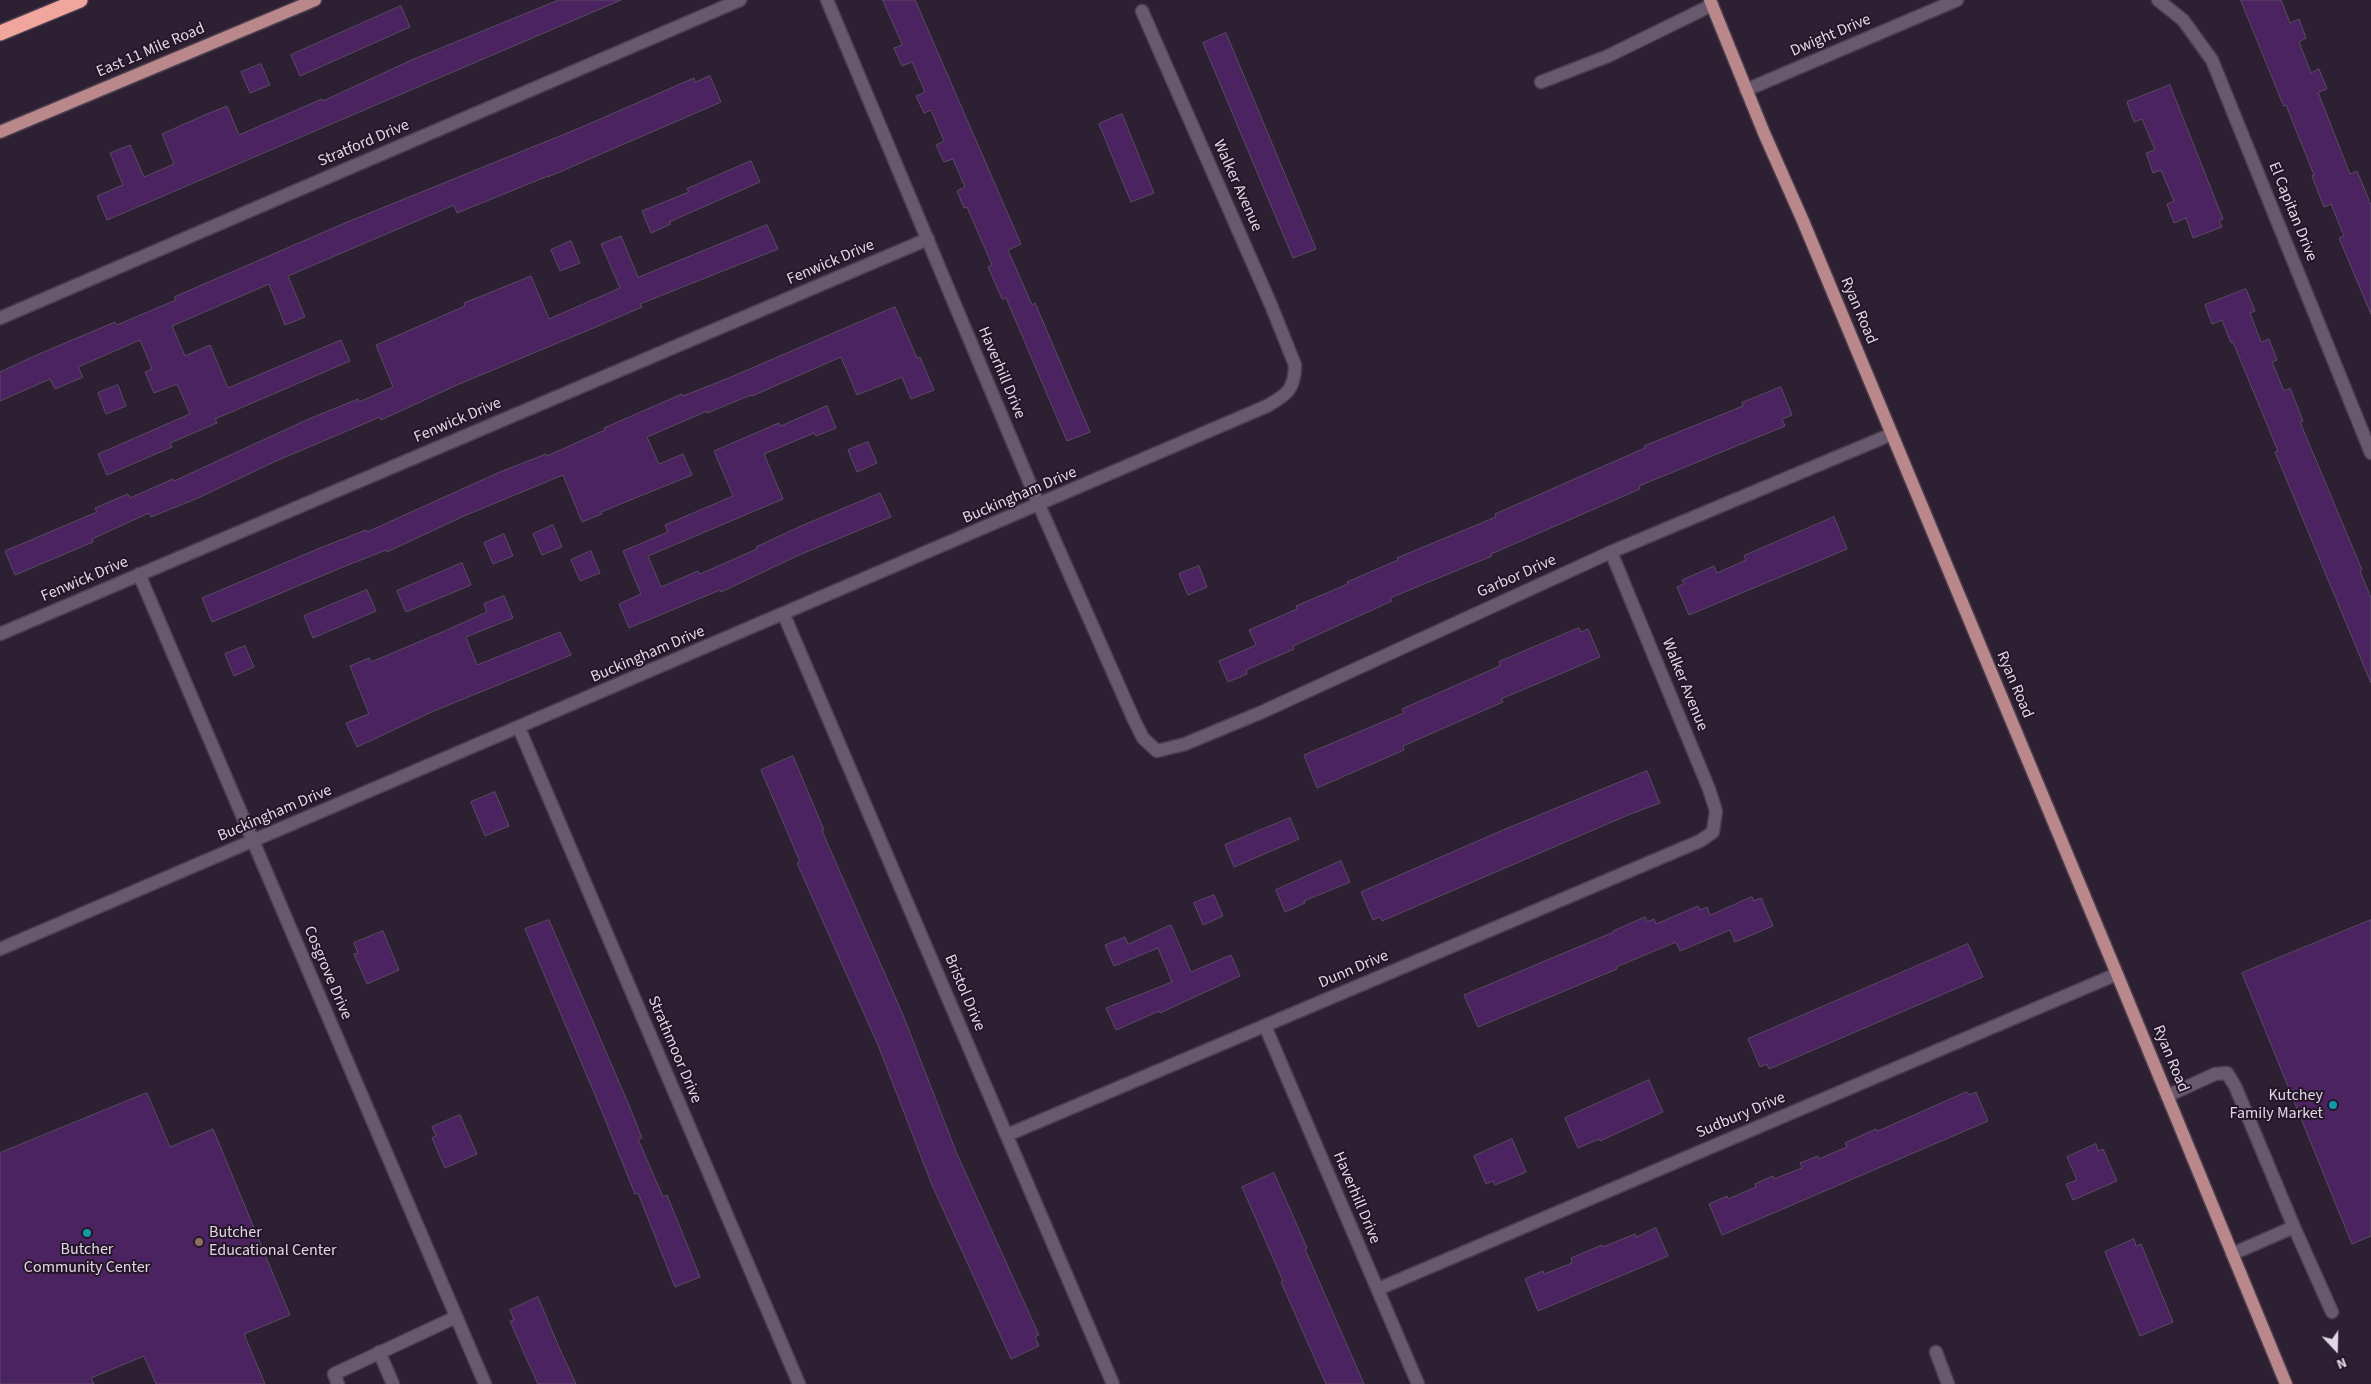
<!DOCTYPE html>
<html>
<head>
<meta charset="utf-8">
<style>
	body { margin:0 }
	#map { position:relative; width:2371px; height:1384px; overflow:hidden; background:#2e2033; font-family:"Source Sans 3",sans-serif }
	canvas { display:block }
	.north { position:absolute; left:2311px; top:1324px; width:50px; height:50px; -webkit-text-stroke:4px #241628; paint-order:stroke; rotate:159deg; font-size:14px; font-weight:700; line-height:20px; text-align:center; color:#e0d7e4 }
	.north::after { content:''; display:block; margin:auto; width:18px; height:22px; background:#e0d7e4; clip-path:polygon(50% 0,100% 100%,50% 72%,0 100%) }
</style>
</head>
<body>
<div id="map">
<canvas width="2371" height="1384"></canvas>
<div class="north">N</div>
</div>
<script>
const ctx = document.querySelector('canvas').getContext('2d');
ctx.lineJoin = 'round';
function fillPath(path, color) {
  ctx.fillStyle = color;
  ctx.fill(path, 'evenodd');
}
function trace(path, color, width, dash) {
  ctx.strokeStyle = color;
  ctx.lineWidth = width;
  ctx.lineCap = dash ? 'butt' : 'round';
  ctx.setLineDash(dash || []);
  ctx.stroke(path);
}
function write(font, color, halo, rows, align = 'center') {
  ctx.font = font + ' "Source Sans 3",sans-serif';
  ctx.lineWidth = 4;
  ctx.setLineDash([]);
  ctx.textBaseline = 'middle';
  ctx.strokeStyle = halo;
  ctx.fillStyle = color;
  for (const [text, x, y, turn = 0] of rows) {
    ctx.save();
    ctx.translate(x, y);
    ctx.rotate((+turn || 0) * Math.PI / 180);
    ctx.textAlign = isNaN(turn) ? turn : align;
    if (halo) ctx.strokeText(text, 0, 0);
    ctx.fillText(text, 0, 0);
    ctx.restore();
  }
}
const building = new Path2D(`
	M559,0H621L107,220L97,196L123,185L110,153L130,145L144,177L174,164L162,134L207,114L227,106L239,135L322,99L323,101L414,59Z
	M883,0H915L1021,244L1008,250L1032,305L1035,303L1090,432L1067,441L1006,298L1002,299L988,267L992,265L967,207L964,208L957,191L965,187L953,159L944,162L936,145L944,141L931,110L924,113L916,96L925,92L912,62L902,66L894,48L902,45Z
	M2241,0H2281L2290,23L2299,19L2306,38L2299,42L2311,73L2319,69L2327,89L2318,92L2350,174L2357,171L2371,205V314L2339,238L2344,236L2331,204L2324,207L2312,176L2314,175L2286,105L2284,106Z
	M401,6L410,27L300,76L291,55Z
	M1226,33L1316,249L1293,258L1203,43Z
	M261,64L270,85L250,93L241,72Z
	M710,76L721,102L548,177V176L457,213L454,205L288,276L305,317L285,325L269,284L172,326L185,356L210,345L228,388L341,340L350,361L215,419L217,423L170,443L172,447L107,475L98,454L190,414L177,384L154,393L145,372L152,369L140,340L78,367L83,377L55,389L50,379L0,401V372L39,354L115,322L117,325L176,300L174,297L345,223L582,127L694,78L695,82Z
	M2170,85L2223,219L2219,221L2222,227L2193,238L2186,218L2174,223L2167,204L2174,201L2161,170L2153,173L2146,153L2155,150L2142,119L2134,122L2127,102Z
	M1122,114L1154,193L1131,202L1099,124Z
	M751,161L760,182L669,222L671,224L651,233L642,211L689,192L687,189Z
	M767,225L778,249L640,304L642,307L596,327L457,385L381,420L380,417L276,461L198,498L151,517L149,513L92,539L93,542L15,575L5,551L97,512L95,508L128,494L130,498L173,479L174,481L311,418L358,399L359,402L393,387L376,345L465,306L464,303L531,276L549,319L620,288L601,244L621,236L638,277Z
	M571,241L580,263L560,271L551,250Z
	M2246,289L2255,311L2250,313L2261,342L2269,339L2277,360L2272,362L2284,391L2290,388L2303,421L2300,422L2362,570L2360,571L2371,598V683L2275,452L2278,451L2233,342L2231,343L2222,320L2212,324L2205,305Z
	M895,307L917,358L920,357L934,390L911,399L902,377L857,395L841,357L752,396L751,395L707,413V411L647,437L659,464L683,454L692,475L601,512L602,514L582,522L563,475L464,516L387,552L386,550L343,567L212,622L202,598L320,548L366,530L367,532L500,472L546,454L547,456L605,430L604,428L682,394L683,396L731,377Z
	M118,385L126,406L106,414L98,393Z
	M1781,387L1792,415L1782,419L1785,426L1639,486L1640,489L1491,554L1492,556L1390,598L1392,601L1293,646L1294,649L1246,670L1247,674L1228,682L1219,661L1256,645L1249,630L1297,609L1296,606L1348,584L1347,582L1398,560L1397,558L1496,517L1495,514L1645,448L1644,446L1743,406L1742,403Z
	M827,406L836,428L816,436L814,433L764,454L783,499L648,556L661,587L698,571L700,574L757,549L756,547L801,526L880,493L891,517L799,555L721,592L720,590L629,628L619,604L641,594L623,551L668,532L665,525L733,496L714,451L779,423L780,426Z
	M868,442L877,463L857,472L848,450Z
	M1834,517L1847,549L1689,615L1677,587L1684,584L1682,580L1714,566L1717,573L1746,560L1744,556Z
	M553,525L562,547L542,555L533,534Z
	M504,534L513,556L493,564L484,543Z
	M591,551L600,573L580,581L571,560Z
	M462,563L471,585L406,612L397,591Z
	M1199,566L1207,587L1188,595L1179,574Z
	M367,590L376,611L313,638L304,616Z
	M504,596L513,618L466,637L477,665L560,632L571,655L434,711L357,747L346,723L369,714L350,666L369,658L371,662L440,633L487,612L484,604Z
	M1579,628L1581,632L1588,629L1600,657L1501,699L1503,702L1403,746L1404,750L1317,788L1304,755L1404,713L1402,709L1500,666L1499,662Z
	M245,646L254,667L234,676L225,654Z
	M793,756L824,830L822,831L903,1015L957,1154L1039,1335L1035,1337L1039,1346L1011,1359L932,1185L878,1045L797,863L800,862L761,770Z
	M1647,771L1660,803L1628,815L1382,921L1380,917L1373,920L1361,892L1496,833Z
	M495,792L509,826L485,836L471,802Z
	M1290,818L1299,839L1234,867L1225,845Z
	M1341,861L1350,882L1304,901L1305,903L1285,912L1276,890Z
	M1214,895L1223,916L1203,925L1194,903Z
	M1752,897L1754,901L1761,898L1773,926L1735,942L1730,930L1680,951L1676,942L1616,967L1617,969L1478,1027L1464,995L1614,932L1613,931L1645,917L1647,922L1654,919L1656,924L1698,906L1700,910L1707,907L1710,915Z
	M549,920L628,1103L642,1138L638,1139L663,1197L667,1195L700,1277L675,1287L638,1193L635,1194L598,1102L525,929Z
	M2371,920V1236L2352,1244L2242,973Z
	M1171,925L1191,972L1231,955L1240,976L1160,1013L1159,1011L1116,1030L1106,1008L1172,982L1158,948L1114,966L1105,945L1125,937L1128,944Z
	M383,931L399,970L367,984L354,954L358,953L354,943Z
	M1968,944L1983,977L1769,1069L1767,1064L1760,1067L1748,1039Z
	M1649,1080L1663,1112L1600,1141L1599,1139L1578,1148L1565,1118Z
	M1967,1092L1969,1095L1976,1092L1988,1121L1722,1235L1709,1204L1727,1196L1728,1199L1756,1187L1755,1184L1773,1176L1774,1179L1802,1168L1800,1163L1818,1156L1819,1159L1847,1147L1845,1143L1876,1129L1877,1131Z
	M147,1093L170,1147L213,1129L290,1315L244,1334L265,1384H156L144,1356L91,1378L94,1384H0V1153Z
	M460,1115L477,1154L445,1168L432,1138L436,1136L432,1127Z
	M1512,1139L1526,1172L1495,1185L1493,1181L1486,1184L1474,1156Z
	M2096,1144L2098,1151L2103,1149L2117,1181L2073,1200L2066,1184L2077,1180L2067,1157Z
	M1274,1173L1307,1248L1305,1249L1364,1384H1326L1281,1282L1283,1281L1242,1187Z
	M1656,1228L1668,1256L1538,1311L1525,1279L1543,1271L1544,1274L1572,1263L1571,1258L1602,1245L1603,1247L1635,1234L1636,1237Z
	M2134,1239L2136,1246L2141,1244L2173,1322L2140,1336L2105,1252Z
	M538,1297L558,1345L576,1384H538L523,1351L510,1321L514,1320L510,1310Z`);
const minor = new Path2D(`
	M827,0L1039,505L1134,720L1143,738L1157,751L1185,744L1262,712L1611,552L1892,434
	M2158,0L2183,20L2212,60L2371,453
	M1541,82L1608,56L1712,5
	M1746,90L1957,0
	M0,318L740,0
	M139,574L485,1384
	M784,615L1113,1384
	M0,634L928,239
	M519,728L799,1384
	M0,949L1267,406C1286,395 1295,390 1295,365L1271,305L1142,11
	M1265,1026L1418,1384
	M2167,1096L2215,1074L2227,1073L2235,1086L2294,1227L2332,1312
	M1007,1135L1700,841L1713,832L1716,811L1709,789L1611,552
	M2232,1254L2294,1227
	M1378,1289L2117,974
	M379,1352L393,1384
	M1936,1352L1948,1384
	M338,1384L334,1374L456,1317`);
const major = new Path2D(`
	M1710,0L1764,133L1803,221L2117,974L2286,1384
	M0,132L315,0`);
const highway = new Path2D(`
	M0,33L80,0`);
const markers = [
	[2333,1105,5,"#0f9aa8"],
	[87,1233,5,"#0f9aa8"],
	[199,1242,5,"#8d6e63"]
];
const streetNames = [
	["Dwight Drive",1831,36,-23],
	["East 11 Mile Road",151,51,-23],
	["Stratford Drive",364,144,-23],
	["Walker Avenue",1237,186,66],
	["El Capitan Drive",2292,212,68],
	["Fenwick Drive",831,263,-23],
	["Ryan Road",1858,311,67],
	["Haverhill Drive",1001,373,67],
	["Fenwick Drive",458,421,-23],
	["Buckingham Drive",1020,496,-23],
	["Garbor Drive",1517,577,-24],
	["Fenwick Drive",85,580,-23],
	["Buckingham Drive",648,655,-23],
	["Walker Avenue",1684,685,68],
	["Ryan Road",2014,685,67],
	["Buckingham Drive",275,814,-23],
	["Dunn Drive",1354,970,-23],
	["Cosgrove Drive",327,973,67],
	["Bristol Drive",964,993,67],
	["Strathmoor Drive",674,1050,67],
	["Ryan Road",2170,1059,68],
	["Sudbury Drive",1741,1116,-23],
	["Haverhill Drive",1356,1198,67]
];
const poiNames = [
	["Kutchey",2323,1096],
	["Family Market",2323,1114],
	["Butcher",209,1233,"left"],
	["Educational Center",209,1251,"left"],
	["Butcher",87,1250,"center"],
	["Community Center",87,1268,"center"]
];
fillPath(building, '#4b2361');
trace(building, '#594c61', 1);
trace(minor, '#4b3f4f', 15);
trace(major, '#4b3f4f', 15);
trace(highway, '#4b3f4f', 18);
trace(minor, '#69596e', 12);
trace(major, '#ba878a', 12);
trace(highway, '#f0a59d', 15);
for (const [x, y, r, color] of markers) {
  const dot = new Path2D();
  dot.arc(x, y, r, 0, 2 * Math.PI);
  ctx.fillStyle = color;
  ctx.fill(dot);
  trace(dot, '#241628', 2);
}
write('16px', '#e0d7e4', '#241628', streetNames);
write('16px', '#e0d7e4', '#241628', poiNames, 'right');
</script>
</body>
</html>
